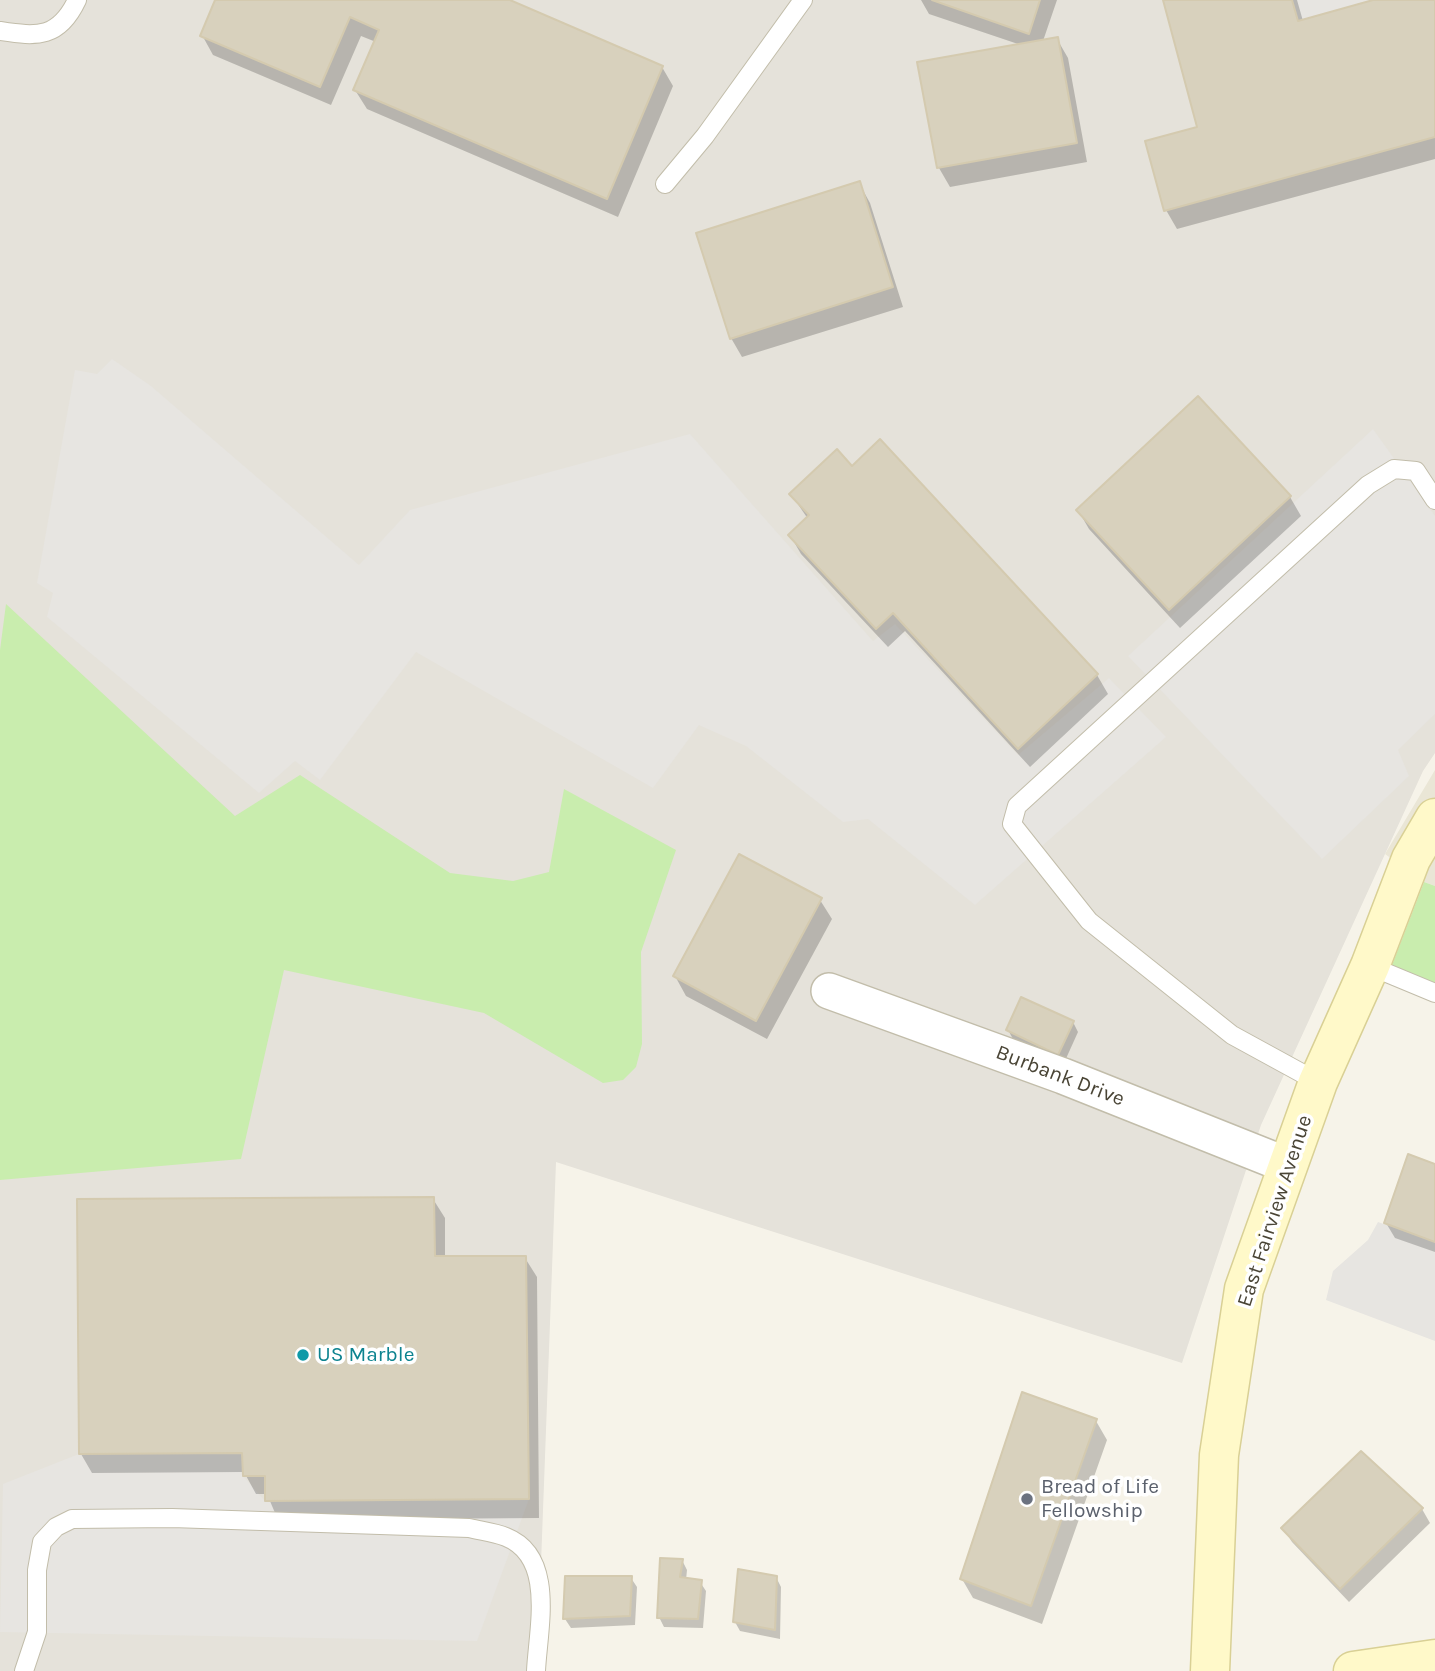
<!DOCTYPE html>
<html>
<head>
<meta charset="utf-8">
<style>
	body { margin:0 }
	canvas { display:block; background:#f6f3e9 }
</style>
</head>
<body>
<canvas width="1435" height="1671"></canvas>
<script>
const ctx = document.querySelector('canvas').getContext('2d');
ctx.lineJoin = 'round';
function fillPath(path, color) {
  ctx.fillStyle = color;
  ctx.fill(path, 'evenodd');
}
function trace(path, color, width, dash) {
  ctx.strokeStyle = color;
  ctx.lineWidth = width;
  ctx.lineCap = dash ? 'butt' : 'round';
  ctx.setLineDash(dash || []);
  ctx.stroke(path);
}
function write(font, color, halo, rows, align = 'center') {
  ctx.font = font + ' Karla,sans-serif';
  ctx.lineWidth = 7;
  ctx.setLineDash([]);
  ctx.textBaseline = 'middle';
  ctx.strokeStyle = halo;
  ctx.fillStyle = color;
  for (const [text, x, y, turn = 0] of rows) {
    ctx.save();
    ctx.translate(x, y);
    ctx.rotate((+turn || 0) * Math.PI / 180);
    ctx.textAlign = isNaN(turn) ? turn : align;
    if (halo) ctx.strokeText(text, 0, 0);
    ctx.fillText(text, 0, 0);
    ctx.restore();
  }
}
const residential = new Path2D(`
	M1435,770V886L1424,882L1385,854Z`);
const industrial = new Path2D(`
	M0,0H1435V753L1423,771L1261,1125L1182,1363L556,1162L537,1671H0Z`);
const green = new Path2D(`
	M6,604L235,816L300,775L450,873L513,881L549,872L564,789L676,850L641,952L642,1044L636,1067L623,1080L603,1083L484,1013L284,970L241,1159L0,1180V650Z
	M1424,882L1435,886V983L1392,965Z`);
const parking = new Path2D(`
	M1292,0H1373L1298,21Z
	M112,359L151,386L359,565L410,510L690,434L873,641L895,624L1018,755L1109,678L1166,737L975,905L868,819L843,822L746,746L699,725L653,788L416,652L320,780L295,761L259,793L47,617L53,593L37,583L75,370L97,374Z
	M1373,429L1435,516V714L1398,750L1409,776L1322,859L1128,656Z
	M1378,1222L1435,1242V1341L1326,1300L1333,1271L1368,1240Z
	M242,1453L243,1476L265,1501L529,1499L477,1641L0,1632L3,1484L79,1454Z`);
const shadow = new Path2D(`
	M217,0H506L662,67L673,86L618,217L367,109L355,90L376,42L361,36L331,105L213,55L202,35Z
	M921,0H1057L1043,41L1057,39L1068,58L1087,162L950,187L939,168L919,64L1021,45L929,14Z
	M1165,0H1297L1303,21L1380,0H1435V159L1177,229L1166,210L1200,128Z
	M859,183L870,203L903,307L742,357L731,338Z
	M852,468L1097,675L1108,694L1030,767L905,631L888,647L801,554L790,535L808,519L791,494Z
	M1290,497L1301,516L1180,628L1089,529L1078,510Z
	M820,900L832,919L767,1039L686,996L675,976Z
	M1073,1022L1078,1032L1064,1063L1013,1039L1008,1030Z
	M1435,1166V1252L1395,1238L1386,1223Z
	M433,1199L445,1218V1258H525L537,1277L539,1518L278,1520L267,1494H256L244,1472L92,1473L81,1454Z
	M1096,1421L1107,1440L1042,1624L973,1598L962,1579Z
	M1422,1509L1430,1523L1349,1602L1292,1542L1283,1528Z
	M682,1560L687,1570L686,1580L700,1582L706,1591L703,1628L664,1627L659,1617Z
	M776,1577L781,1587L780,1639L740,1631L735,1622Z
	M631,1578L637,1587L635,1625L571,1628L565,1619Z`);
const building = new Path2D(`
	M215,0H510L663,66L607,199L353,90L379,30L350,17L320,87L200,36Z
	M932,0H1040L1029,34Z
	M1163,0H1292L1298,21L1373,0H1435V137L1164,211L1145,141L1197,127Z
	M1058,37L1077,143L937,168L917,62Z
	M860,181L893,287L730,339L696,233Z
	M1198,396L1291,496L1169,610L1076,510Z
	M880,439L1098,674L1018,749L893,613L876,629L788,535L809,515L789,494L837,449L852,466Z
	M739,854L822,898L756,1021L673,976Z
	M1021,997L1074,1021L1058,1055L1006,1030Z
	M1408,1154L1435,1164V1242L1384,1223Z
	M434,1197L435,1256H526L529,1499L265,1501V1476H243L242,1453L79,1454L77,1199Z
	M1022,1392L1097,1419L1031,1606L960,1579Z
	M1361,1451L1423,1508L1340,1589L1281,1528Z
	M660,1558L683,1559L680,1577L702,1580L698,1619L657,1618Z
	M738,1569L777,1576L775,1630L733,1622Z
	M565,1576H632L630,1616L563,1619Z`);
const lane = new Path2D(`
	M0,31C38,37 59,38 77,0
	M665,184L705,136L803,0
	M1370,966L1435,993
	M1318,1082L1232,1035L1089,921L1012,824L1017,806L1368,485L1394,469L1416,471L1435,500
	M24,1671L37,1632V1570L42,1542L56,1527L72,1519L172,1518L469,1528C481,1531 494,1532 506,1537C556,1557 538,1629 536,1671`);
const street = new Path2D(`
	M829,991L1063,1076L1289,1166`);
const secondary = new Path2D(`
	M1210,1671L1219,1455L1244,1289L1318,1082L1370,966L1411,859L1435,818
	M1353,1671L1435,1659`);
const markers = [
	[303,1355,7,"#0f9aa8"],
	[1027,1499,7,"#6b7280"]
];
const streetNames = [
	["Burbank Drive",1060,1076,21],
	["East Fairview Avenue",1275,1211,-72]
];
const cultureNames = [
	["US Marble",317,1355]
];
const worshipNames = [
	["Bread of Life",1041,1487],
	["Fellowship",1041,1511]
];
fillPath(residential, '#eae6d6');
fillPath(industrial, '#e5e2da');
fillPath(green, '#c9edae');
fillPath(parking, '#e7e5e1');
fillPath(shadow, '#0003');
fillPath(building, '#d8d1bd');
trace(building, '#d4caaf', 2);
trace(lane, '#c2bdaa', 20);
trace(street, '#c2bdaa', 38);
trace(secondary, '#d9d095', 41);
trace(lane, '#fff', 18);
trace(street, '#fff', 35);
trace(secondary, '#fff9c9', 38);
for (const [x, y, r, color] of markers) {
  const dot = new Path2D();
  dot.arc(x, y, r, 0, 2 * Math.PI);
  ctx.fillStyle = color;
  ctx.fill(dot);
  trace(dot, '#fff', 2.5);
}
write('21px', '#4a4536', '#fff', streetNames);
write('21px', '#0d838f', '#fff', cultureNames, 'left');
write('21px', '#5b616d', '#fff', worshipNames, 'left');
</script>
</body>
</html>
